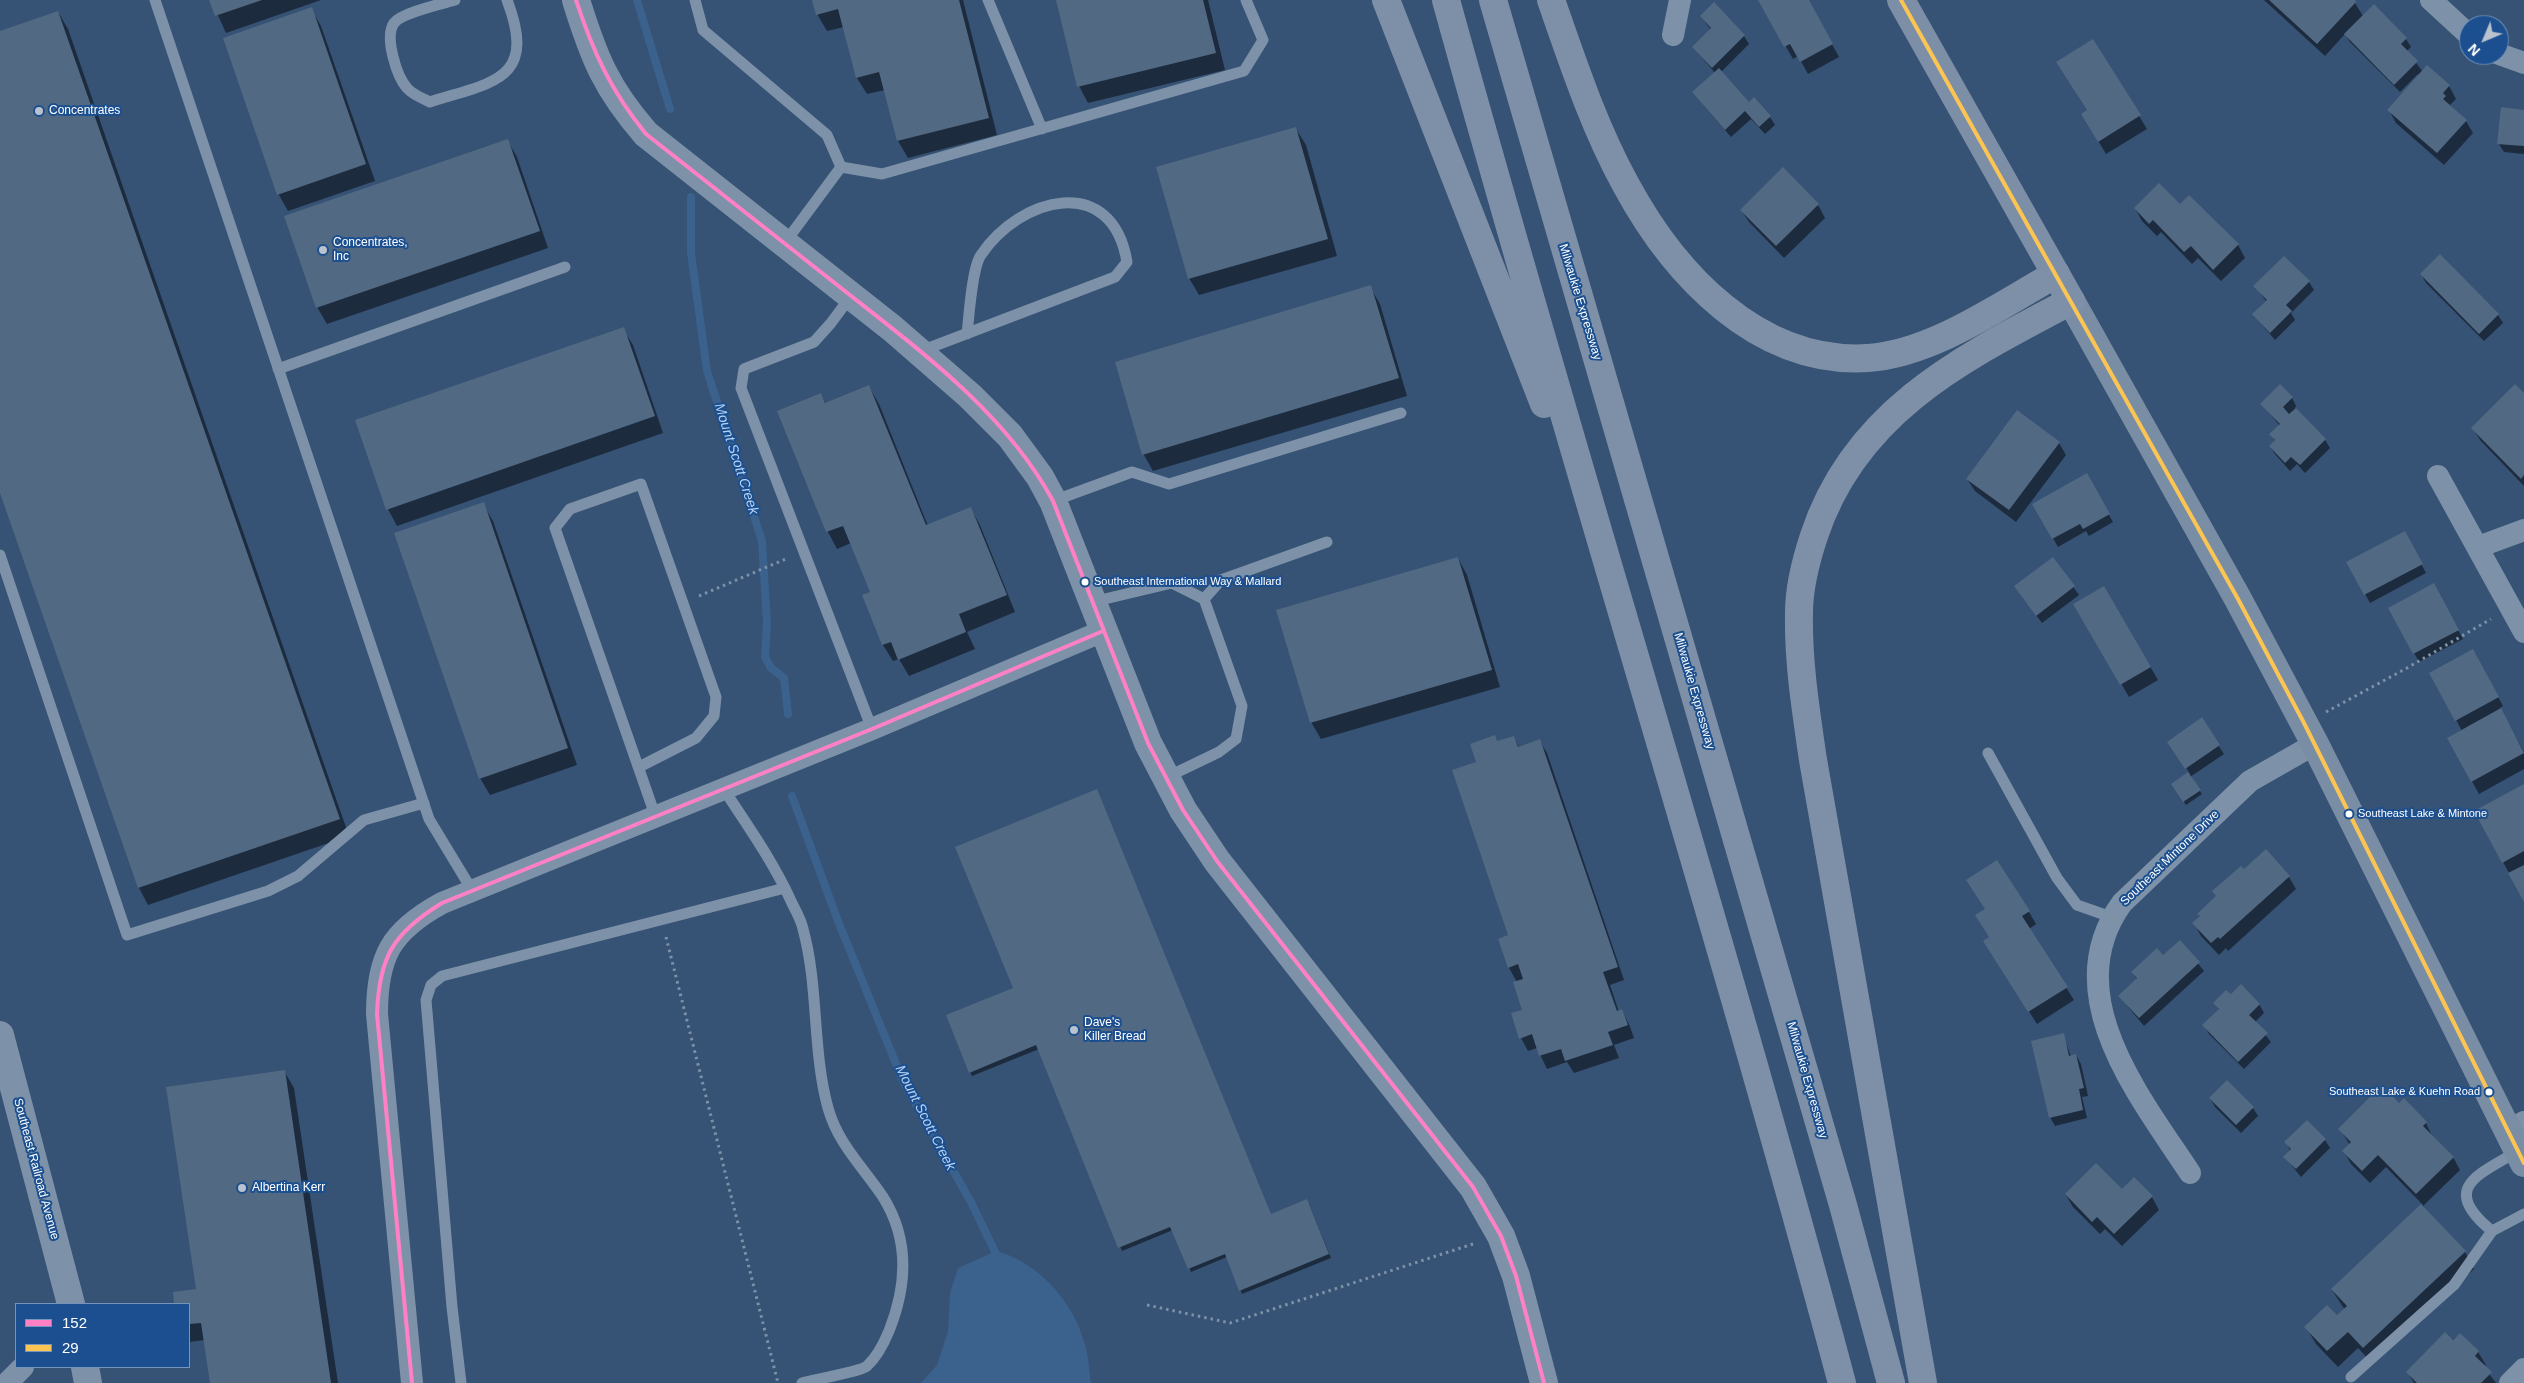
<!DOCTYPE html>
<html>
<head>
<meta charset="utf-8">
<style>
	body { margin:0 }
	#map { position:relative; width:2524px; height:1383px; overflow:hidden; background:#365274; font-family:Arial,sans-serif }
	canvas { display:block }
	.legend { position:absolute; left:15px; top:1303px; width:175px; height:65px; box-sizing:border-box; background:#1b4f8f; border:1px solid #7695bc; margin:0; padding:6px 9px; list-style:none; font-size:15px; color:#fff }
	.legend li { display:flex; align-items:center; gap:10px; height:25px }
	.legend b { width:25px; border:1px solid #7695bc }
	.north { position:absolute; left:2459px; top:15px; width:50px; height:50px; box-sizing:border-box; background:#1b4f8f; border:1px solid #7695bc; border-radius:50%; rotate:225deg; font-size:14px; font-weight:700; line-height:20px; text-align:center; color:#fff }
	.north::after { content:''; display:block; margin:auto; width:18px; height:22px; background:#b9c2ce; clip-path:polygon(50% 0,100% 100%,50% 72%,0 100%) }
</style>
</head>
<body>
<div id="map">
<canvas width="2524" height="1383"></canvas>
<ul class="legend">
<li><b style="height:6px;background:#ff80c5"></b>152</li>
<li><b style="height:6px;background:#fcc553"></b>29</li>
</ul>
<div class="north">N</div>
</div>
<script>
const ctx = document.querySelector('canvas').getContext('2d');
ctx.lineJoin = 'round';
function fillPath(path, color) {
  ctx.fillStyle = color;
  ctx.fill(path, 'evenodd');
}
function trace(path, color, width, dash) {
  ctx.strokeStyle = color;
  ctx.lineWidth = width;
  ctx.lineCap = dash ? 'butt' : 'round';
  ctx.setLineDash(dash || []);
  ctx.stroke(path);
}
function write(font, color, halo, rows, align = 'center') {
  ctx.font = font + ' Arial,sans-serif';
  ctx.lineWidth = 4;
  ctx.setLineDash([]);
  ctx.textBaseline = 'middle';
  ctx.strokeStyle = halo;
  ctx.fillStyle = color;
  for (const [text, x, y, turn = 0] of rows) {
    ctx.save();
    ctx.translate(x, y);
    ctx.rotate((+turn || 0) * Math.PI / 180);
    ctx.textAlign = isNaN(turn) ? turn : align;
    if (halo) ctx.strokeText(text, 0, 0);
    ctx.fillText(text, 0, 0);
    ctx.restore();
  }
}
const water = new Path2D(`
	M996,1251C1037,1261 1075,1303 1085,1345C1089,1357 1089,1370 1091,1383H921L937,1365L948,1331L950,1293L958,1268Z`);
const shadow = new Path2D(`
	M211,0H321L226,33Z
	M813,0H963L997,135L908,158L898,141L885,90L867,94L857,78L844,27L827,31L817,14Z
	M1057,0H1208L1225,70L1088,103L1079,86Z
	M1760,0H1808L1839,57L1808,74L1798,56L1793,59Z
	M2264,0H2353L2363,16L2406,39L2411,47L2407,51L2423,72L2449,86L2456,99L2450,105L2466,121L2473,133L2444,165L2396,123L2389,110L2420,75L2418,74L2400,92L2350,42L2345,34L2325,56Z
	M1714,4L1744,36L1749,44L1721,72L1749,103L1754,99L1770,117L1775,125L1765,134L1751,119L1731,137L1693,93L1715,73L1693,47L1711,30L1701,16Z
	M311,9L321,26L375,181L288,211L279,195L224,38Z
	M58,12L68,29L349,836L148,905L139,888L0,489V32Z
	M2093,40L2147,129L2106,154L2090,127L2088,111Z
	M2524,111V154L2504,152L2499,144Z
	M1296,129L1306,145L1337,256L1199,295L1189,278Z
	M507,140L517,157L548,248L327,324L317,307Z
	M2189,196L2238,245L2245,258L2221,281L2198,258L2192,264L2161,232L2157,236L2142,221L2135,208L2180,206Z
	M1818,205L1825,218L1784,258L1749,222L1741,210Z
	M2421,274L2498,315L2503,323L2484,341L2426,283Z
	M2309,282L2314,290L2291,313L2295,320L2275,340L2253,314L2266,301L2255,286Z
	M1370,287L1380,304L1407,396L1153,471L1144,455L1116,363Z
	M623,329L633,345L663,433L397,526L388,509Z
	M869,387L879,404L928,526L971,509L980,525L1015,612L967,632L975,649L909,676L899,659L893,661L883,645L871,592L851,543L837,549L828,532L779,411L821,394L826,404Z
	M2524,395V486L2480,440L2473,428Z
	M2292,398L2296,406L2295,408L2325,440L2330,448L2305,473L2297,464L2290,471L2275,454L2270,446L2275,442L2271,434L2280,426L2262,404Z
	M2059,443L2066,455L2016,522L1975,491L1967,479Z
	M2086,475L2113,522L2089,536L2086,531L2058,547L2034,505Z
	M483,504L493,521L577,765L490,795L480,778Z
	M2404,532L2426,573L2370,603L2348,563Z
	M1458,558L1467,575L1500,687L1321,739L1311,722Z
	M2053,559L2079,595L2042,623L2021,595Z
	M2433,585L2463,639L2419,662L2390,608Z
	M2104,588L2158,680L2129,697L2075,605Z
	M2473,651L2503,706L2500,708L2524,752V769L2479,794L2448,738L2462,731L2431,673Z
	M2201,719L2224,754L2190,777L2202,794L2186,805L2172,784L2190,774L2183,763Z
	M1514,737L1519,747L1539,740L1547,753L1624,980L1610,985L1619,1012L1622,1011L1629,1024L1634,1038L1614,1045L1619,1058L1574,1073L1567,1062L1547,1069L1537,1048L1528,1051L1521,1038L1524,1010L1517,982L1509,968L1510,936L1477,763L1498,743Z
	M2524,785V900L2503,862Z
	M2244,871L2289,877L2296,889L2228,951L2226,948L2219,955L2201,936L2194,923L2200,917L2198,914Z
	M1986,909L2029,912L2036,924L2029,929L2074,1000L2037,1024L1992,954Z
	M2180,941L2204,971L2144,1026L2119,996L2137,980L2133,972L2163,957Z
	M1014,988L1271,1215L1309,1204L1331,1258L1242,1294L1227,1257L1191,1272L1173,1230L1122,1251L1039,1049L972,1076L970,1072Z
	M2231,996L2259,1004L2264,1013L2255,1022L2271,1042L2244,1069L2209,1034L2204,1025L2219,1010L2215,1003Z
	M2063,1034L2071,1057L2076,1055L2081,1064L2088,1096L2082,1097L2087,1118L2055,1126L2050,1117Z
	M284,1071L294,1088L338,1383H211L205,1340L189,1342V1304H176L174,1293L197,1290Z
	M2210,1098L2253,1108L2258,1116L2241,1133L2215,1107Z
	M2399,1105L2426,1123L2432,1136L2453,1157L2460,1170L2422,1207L2465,1252L2474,1269L2373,1364L2358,1348L2338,1367L2316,1344L2306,1327L2337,1317L2345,1310L2332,1290L2423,1205L2386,1167L2370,1183L2351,1164L2344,1151L2350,1145L2340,1129Z
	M2307,1121L2325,1140L2330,1148L2301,1177L2285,1157L2290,1150L2286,1142Z
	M2066,1195L2152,1197L2159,1210L2122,1246L2105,1229L2100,1234L2073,1207Z
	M2460,1334L2478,1352L2486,1365L2484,1367L2496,1383H2414L2408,1373Z`);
const stream = new Path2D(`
	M637,0L670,109
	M691,197V253L707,371L762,541L767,623L765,657L771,668L784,678L788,714
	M792,796L838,921L903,1081L972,1204L999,1260`);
const building = new Path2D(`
	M209,0H262L215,16Z
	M812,0H959L989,118L897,141L879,72L856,78L838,9L816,15Z
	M1056,0H1203L1216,53L1077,87Z
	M1758,0H1809L1833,44L1800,62L1790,44L1784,47Z
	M2269,0H2355L2356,2L2317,44Z
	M1714,2L1745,35L1712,68L1692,47L1711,28L1700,16Z
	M2374,4L2407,38L2401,44L2418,61L2394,85L2344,34Z
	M312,7L366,164L277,195L223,38Z
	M58,11L340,819L138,888L0,493V31Z
	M2093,39L2141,115L2098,142L2081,114L2087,110L2056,62Z
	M2427,65L2450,85L2443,93L2446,96L2443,99L2467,120L2437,153L2387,110Z
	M1719,68L1749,102L1754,97L1771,116L1759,127L1745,111L1725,130L1692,92Z
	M2501,107L2524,110V146L2497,144Z
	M1296,127L1328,239L1188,279L1156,167Z
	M508,139L540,231L316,308L284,216Z
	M1783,167L1819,204L1776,246L1740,210Z
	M2159,183L2180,204L2189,195L2239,244L2213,270L2191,246L2184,252L2153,220L2149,224L2134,208Z
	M2440,254L2499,314L2479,334L2420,274Z
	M2284,256L2310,281L2286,305L2292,311L2270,333L2252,314L2267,300L2253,286Z
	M1371,285L1399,378L1142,455L1115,362Z
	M624,327L655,416L386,510L355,420Z
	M2280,384L2293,397L2283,407L2289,414L2296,408L2326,439L2300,465L2291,457L2285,463L2269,446L2275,440L2269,434L2280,424L2260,404Z
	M2515,384L2524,393V475L2521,479L2471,428Z
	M869,385L926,525L971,507L1007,595L959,614L966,632L898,660L891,642L882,645L862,595L870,592L843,526L826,532L777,411L821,393L825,403Z
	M2017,410L2060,442L2009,510L1966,479Z
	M2087,473L2110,514L2083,529L2080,524L2052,539L2032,504Z
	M484,502L568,748L479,779L394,533Z
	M2405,531L2423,564L2364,595L2346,562Z
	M1458,557L1492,670L1310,723L1276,610Z
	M2053,557L2075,586L2036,616L2014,586Z
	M2434,583L2459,630L2413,654L2388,608Z
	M2104,586L2151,667L2120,685L2073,604Z
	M2473,649L2499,697L2455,721L2429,673Z
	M2501,708L2524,753L2471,782L2447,738Z
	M2202,717L2220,745L2185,769L2167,742Z
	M1495,735L1497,741L1514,736L1518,747L1540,739L1618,967L1603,972L1617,1011L1622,1009L1628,1025L1608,1032L1613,1045L1565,1061L1561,1049L1539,1056L1532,1034L1519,1039L1511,1013L1522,1010L1513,982L1523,979L1518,964L1508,968L1498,939L1508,935L1452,770L1476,762L1470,744Z
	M2188,772L2201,790L2183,802L2171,784Z
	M2524,784V851L2502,863L2474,811Z
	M1097,789L1271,1214L1307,1199L1329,1254L1239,1291L1225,1254L1188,1269L1170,1227L1118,1248L1036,1045L969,1073L946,1015L1013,988L955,847Z
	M2266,849L2290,876L2220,939L2218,937L2211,943L2192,923L2200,916L2197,914L2216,896L2212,891L2241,866L2244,869Z
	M1997,860L2030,911L2022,916L2068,987L2028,1012L1983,941L1989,937L1975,915L1985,909L1966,880Z
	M2524,865V902L2508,873Z
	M2180,940L2200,962L2139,1018L2118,996L2137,978L2131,972L2157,948L2163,955Z
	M2241,984L2260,1004L2249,1015L2268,1033L2238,1062L2202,1025L2219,1009L2213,1003L2226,990L2231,994Z
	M2064,1033L2069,1056L2076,1054L2084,1088L2079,1089L2083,1110L2049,1118L2031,1041Z
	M285,1070L331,1383H210L201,1323L189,1324V1304H174L173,1292L196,1289L166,1087Z
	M2227,1080L2254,1107L2236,1125L2209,1098Z
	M2382,1085L2399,1103L2404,1098L2427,1122L2423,1126L2454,1157L2416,1194L2378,1155L2362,1171L2342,1151L2351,1142L2338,1129Z
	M2307,1120L2326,1139L2296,1169L2283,1157L2291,1149L2284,1142Z
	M2096,1163L2122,1189L2134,1177L2153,1196L2114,1234L2097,1217L2092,1222L2065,1194Z
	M2421,1204L2466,1251L2363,1348L2348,1332L2327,1351L2304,1327L2327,1305L2337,1315L2347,1306L2331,1289Z
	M2445,1332L2453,1340L2460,1333L2479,1351L2475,1356L2492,1372L2481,1383H2417L2406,1372Z`);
const path = new Path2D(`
	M699,596L788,558
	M2326,712L2407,668L2491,619
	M666,937L778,1383
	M1147,1305L1230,1323L1476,1243`);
const service = new Path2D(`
	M155,0L429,819L472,890
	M455,0C441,4 401,13 394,23C384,37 397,77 407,88C413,95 422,98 430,102C492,82 538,81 507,0
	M695,0L703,30L827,135L841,167
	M988,0L1042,129
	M841,167L882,174L1244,71L1263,40L1246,0
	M784,244L841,167
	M851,296L831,323L814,342L744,369L741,388L872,729
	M921,351L1115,277L1127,262C1112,172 1020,197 981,255C972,267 969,317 967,334
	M278,369L565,267
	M1053,501L1132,472L1169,484L1401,413
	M0,555L127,935L268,891L298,876L364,820L424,803
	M1204,599L1221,580L1327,542
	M1092,602L1172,583L1204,599L1242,706L1236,739L1219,752L1165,778
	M1988,753L2057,878L2077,905L2111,917
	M639,767L696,738L714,716L716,697L641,484L570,509L555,528L655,815
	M723,788C747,825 773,861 791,901C795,910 801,919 803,929C819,987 812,1050 828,1108C838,1144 863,1167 883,1197C910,1240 907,1286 889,1331C884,1343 877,1357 867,1366C862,1371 813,1380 802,1383
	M2492,1231C2439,1188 2478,1175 2518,1151
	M2351,1377L2454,1285L2492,1231L2524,1214
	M461,1383L452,1307L426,1000L431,985L442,976L785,888`);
const minor = new Path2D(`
	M2431,0L2469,35
	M1673,35L1680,0
	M2499,54L2524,63
	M2438,476L2524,632
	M2478,547L2524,530
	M2507,1131L2524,1122
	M2190,1173C2140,1097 2056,994 2122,903L2250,781L2315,744
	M7,1383L23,1367
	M412,1383L377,1014C377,956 391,931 442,903L872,729L1103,631
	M2510,1383L2524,1369`);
const tertiary = new Path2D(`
	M576,0C594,58 606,88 646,134L893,329L970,396L1010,436L1040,477L1053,501L1148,743L1183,810L1217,861L1473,1187L1501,1236L1516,1276L1544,1383
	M0,1035L71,1304
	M85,1367L88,1383`);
const secondary = new Path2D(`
	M2071,301L2238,599L2315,744L2524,1163`);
const primary = new Path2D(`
	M1901,0L2071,301`);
const trunk = new Path2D(`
	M1386,0L1544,404
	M1446,0C1573,462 1718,920 1842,1383
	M1493,0L1843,1205L1891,1383
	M1551,0C1573,63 1594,127 1626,185C1674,274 1758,365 1868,358C1932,354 2001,305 2056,274
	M1923,1383L1813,760C1806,711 1798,663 1799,613C1799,588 1806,560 1814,536C1855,411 1963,358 2071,301`);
const bus1 = new Path2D(`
	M576,0C593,52 611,91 646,134C709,184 772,234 836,284C915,347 1004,410 1053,501L1148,743L1183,810L1217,861L1473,1187L1501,1236L1516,1276L1544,1383
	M412,1383L377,1014C379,957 393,933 442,903L872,729L1103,631`);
const bus2 = new Path2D(`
	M1901,0L2238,599L2304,723L2524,1163`);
const markers = [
	[39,111,5,"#b9c2ce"],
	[323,250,5,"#b9c2ce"],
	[1085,582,4.5,"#fff"],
	[2349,814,4.5,"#fff"],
	[1074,1030,5,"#b9c2ce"],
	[2489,1092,4.5,"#fff"],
	[242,1188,5,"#b9c2ce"]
];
const busNames = [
	["Southeast International Way & Mallard",1094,582],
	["Southeast Lake & Mintone",2358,814],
	["Southeast Lake & Kuehn Road",2480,1092,"right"]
];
const poiNames = [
	["Concentrates",49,111],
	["Concentrates,",333,243],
	["Inc",333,257],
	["Dave's",1084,1023],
	["Killer Bread",1084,1037],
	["Albertina Kerr",252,1188]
];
const streetNames = [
	["Milwaukie Expressway",1580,302,73],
	["Milwaukie Expressway",1694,691,74],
	["Southeast Mintone Drive",2170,858,-44],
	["Milwaukie Expressway",1807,1080,74],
	["Southeast Railroad Avenue",36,1169,75]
];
const waterNames = [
	["Mount Scott Creek",736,459,72],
	["Mount Scott Creek",925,1118,63]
];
fillPath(water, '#3b618d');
fillPath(shadow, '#0007');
trace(stream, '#3b618d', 8);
fillPath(building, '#526984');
trace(path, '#7d92a8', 3, [2.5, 4]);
trace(service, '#7d92a8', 11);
trace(minor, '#7d92a8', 22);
trace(tertiary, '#7d92a8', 28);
trace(secondary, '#798da4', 28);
trace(primary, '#7d8ea7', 28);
trace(trunk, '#7e90a7', 28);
trace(bus1, '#ff80c5', 4);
trace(bus2, '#fcc553', 4);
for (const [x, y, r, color] of markers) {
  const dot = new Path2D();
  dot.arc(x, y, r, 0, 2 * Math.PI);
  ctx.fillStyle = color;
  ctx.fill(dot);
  trace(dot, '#1b4f8f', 2);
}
write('11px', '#fff', '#1b4f8f', busNames, 'left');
write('12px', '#fff', '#1b4f8f', poiNames, 'left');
write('12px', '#fff', '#1b4f8f', streetNames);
write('italic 14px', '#b5d3f5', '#1b4f8f', waterNames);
</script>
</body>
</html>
